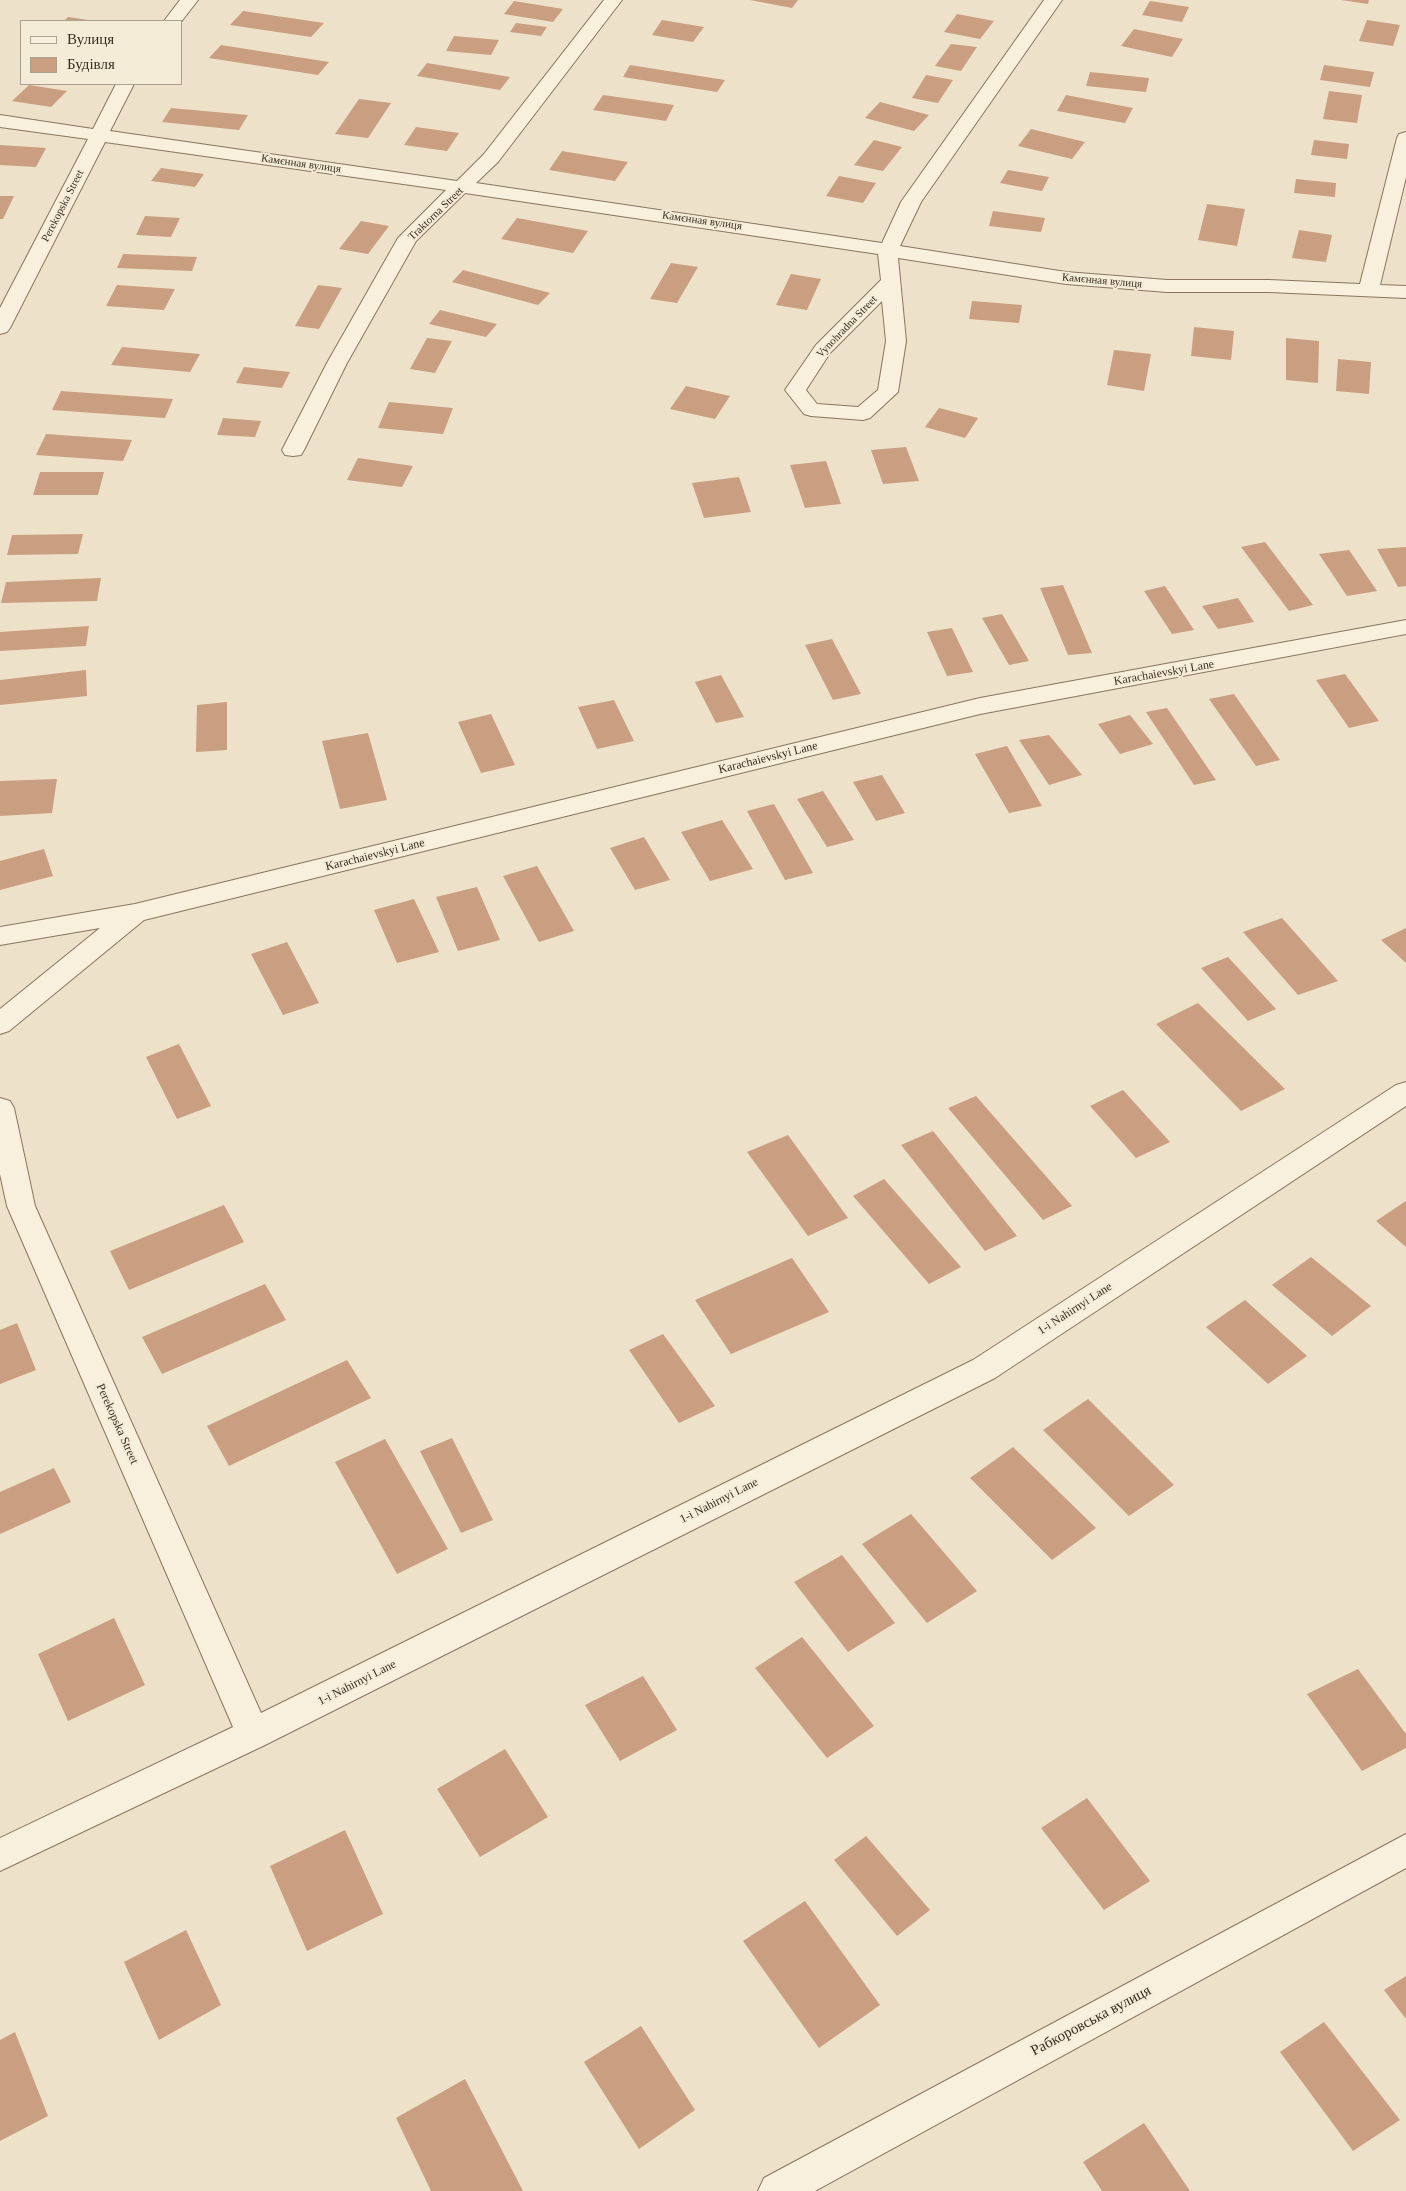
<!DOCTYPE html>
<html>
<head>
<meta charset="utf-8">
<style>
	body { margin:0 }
	#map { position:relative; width:1406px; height:2191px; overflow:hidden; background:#ede2c9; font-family:Georgia,serif }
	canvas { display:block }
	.legend { position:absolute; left:20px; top:20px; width:162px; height:65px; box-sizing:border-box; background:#f5ecd8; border:1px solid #aaa08f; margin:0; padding:6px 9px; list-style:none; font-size:15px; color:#3a2d21 }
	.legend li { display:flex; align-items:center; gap:10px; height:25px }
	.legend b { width:25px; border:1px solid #aaa08f }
</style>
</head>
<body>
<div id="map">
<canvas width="1406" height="2191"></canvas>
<ul class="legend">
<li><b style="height:6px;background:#f8efdc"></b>Вулиця</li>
<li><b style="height:14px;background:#ca9e80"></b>Будівля</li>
</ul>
</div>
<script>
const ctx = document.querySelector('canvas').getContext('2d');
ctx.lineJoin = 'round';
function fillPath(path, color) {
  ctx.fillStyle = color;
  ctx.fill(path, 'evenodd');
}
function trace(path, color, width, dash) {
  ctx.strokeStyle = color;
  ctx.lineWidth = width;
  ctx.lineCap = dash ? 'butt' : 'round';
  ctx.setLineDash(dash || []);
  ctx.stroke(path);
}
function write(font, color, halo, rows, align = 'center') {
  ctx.font = font + ' Georgia,serif';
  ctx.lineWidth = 4;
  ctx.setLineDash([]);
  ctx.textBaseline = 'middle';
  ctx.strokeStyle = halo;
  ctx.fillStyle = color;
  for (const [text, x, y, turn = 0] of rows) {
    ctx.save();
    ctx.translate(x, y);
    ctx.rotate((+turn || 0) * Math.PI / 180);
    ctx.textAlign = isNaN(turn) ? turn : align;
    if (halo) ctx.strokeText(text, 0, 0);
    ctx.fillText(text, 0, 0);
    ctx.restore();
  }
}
const building = new Path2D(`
	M750,0H798L792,8Z
	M1341,0H1369L1368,4Z
	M514,1L563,9L553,22L504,14Z
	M1150,1L1189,7L1182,22L1142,15Z
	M243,11L324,23L311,37L230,25Z
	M957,14L994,21L980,39L944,32Z
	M68,17L88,20V21H64Z
	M662,20L704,27L693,42L652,35Z
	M1367,20L1400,25L1393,46L1359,41Z
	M516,23L547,27L541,36L510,32Z
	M1134,29L1183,39L1172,57L1121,46Z
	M454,36L499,40L491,55L446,51Z
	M951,44L977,47L961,71L935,66Z
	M221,45L329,62L318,75L209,58Z
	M427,63L510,77L500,90L417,76Z
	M630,65L725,80L717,92L623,77Z
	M1324,65L1374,72L1370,87L1320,80Z
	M1090,72L1149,78L1146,92L1086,86Z
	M926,75L953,80L938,103L912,98Z
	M29,85L67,91L51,107L12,101Z
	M1329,91L1362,95L1357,123L1323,119Z
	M603,95L674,105L666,121L593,110Z
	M1066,95L1133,108L1125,123L1057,111Z
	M359,99L391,103L368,138L335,134Z
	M880,102L929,115L914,131L865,118Z
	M171,108L248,115L239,130L162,122Z
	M416,127L459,133L447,151L404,145Z
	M1031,129L1085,142L1072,159L1018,146Z
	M874,140L902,147L883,171L854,165Z
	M1314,140L1349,144L1347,159L1311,155Z
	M0,145L46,148L36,167L0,165Z
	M562,151L628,162L615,181L549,170Z
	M161,168L204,174L195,187L151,181Z
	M1008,170L1049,177L1042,191L1000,183Z
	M839,176L876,183L863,203L826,196Z
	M1296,179L1336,183L1335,197L1294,193Z
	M0,196H14L3,219H0Z
	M1207,204L1245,209L1237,246L1198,240Z
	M993,211L1045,218L1041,232L989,226Z
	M145,216L180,218L171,237L136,235Z
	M517,218L588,231L573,253L501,239Z
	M361,221L389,226L368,254L339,249Z
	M1299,230L1332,235L1326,262L1292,258Z
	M123,254L197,257L192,271L117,268Z
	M671,263L698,267L677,303L650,299Z
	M463,270L550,293L538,305L452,282Z
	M791,274L821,279L807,310L776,305Z
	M117,285L175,289L164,310L106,306Z
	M318,285L342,288L319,329L295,326Z
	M972,301L1022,305L1019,323L969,319Z
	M440,310L497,324L486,337L429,324Z
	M1194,327L1234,331L1231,360L1191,356Z
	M427,338L452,341L435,373L410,369Z
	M1286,338L1319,341L1318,383L1286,380Z
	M122,347L200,354L190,372L111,365Z
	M1114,350L1151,354L1144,391L1107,385Z
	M1338,359L1371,362L1369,394L1336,391Z
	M244,367L290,372L282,388L236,383Z
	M686,386L730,396L715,419L670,409Z
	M61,391L173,399L165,418L52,410Z
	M389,402L453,408L443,434L378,428Z
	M939,408L978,418L965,438L925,427Z
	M223,418L261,421L255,437L217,435Z
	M46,434L132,440L123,461L36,455Z
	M906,447L919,481L883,484L871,450Z
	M358,458L413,466L402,487L347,480Z
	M826,461L841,504L805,508L790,465Z
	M40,472H104L98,495H33Z
	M739,477L751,512L704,518L692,483Z
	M83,534L78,554L7,555L12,535Z
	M1265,542L1313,605L1289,611L1241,547Z
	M1406,547V586L1398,587L1377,549Z
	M1349,550L1377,591L1347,596L1319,554Z
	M101,578L97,601L1,603L6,582Z
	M1063,585L1092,653L1068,655L1040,588Z
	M1165,586L1194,630L1172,634L1144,591Z
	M1238,598L1254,622L1218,629L1202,606Z
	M1002,614L1029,661L1009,665L982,618Z
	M89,626L86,646L0,651V632Z
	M952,628L973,672L947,676L927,632Z
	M832,639L861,694L833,700L805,645Z
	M86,670L87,696L0,705V680Z
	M1345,674L1379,721L1349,728L1316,680Z
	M721,675L744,717L716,723L695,682Z
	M1234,694L1280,760L1256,766L1209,699Z
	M614,700L634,741L597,749L578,707Z
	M227,702V750L196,752L197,705Z
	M1167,708L1216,780L1194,785L1146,712Z
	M491,714L515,765L481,773L458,722Z
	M1130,715L1153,744L1120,754L1098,724Z
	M368,733L387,800L340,809L322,741Z
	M1049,735L1082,775L1049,785L1019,740Z
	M1007,746L1042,806L1009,813L975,754Z
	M882,775L905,813L876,821L853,782Z
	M57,779L52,813L0,816V781Z
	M823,791L854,840L827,847L797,799Z
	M774,804L813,873L785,880L747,811Z
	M722,820L753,869L710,881L681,832Z
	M644,837L670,880L635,890L610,848Z
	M44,849L53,876L0,890V861Z
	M537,866L574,931L539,942L503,876Z
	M477,887L500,940L458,951L436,897Z
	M414,899L439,952L397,963L374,910Z
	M1282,918L1338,981L1298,995L1243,932Z
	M1406,928V963L1381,940Z
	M287,942L319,1003L283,1015L251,954Z
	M1228,957L1276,1009L1248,1021L1201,968Z
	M1198,1003L1285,1089L1241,1111L1156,1024Z
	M179,1044L211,1106L177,1119L146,1057Z
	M1123,1090L1170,1142L1136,1158L1090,1106Z
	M976,1096L1072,1206L1043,1220L948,1108Z
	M933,1131L1017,1236L985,1251L901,1145Z
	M788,1135L848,1218L808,1236L747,1152Z
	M884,1179L961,1267L929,1284L853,1196Z
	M1406,1201V1247L1376,1221Z
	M224,1205L244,1242L129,1290L110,1251Z
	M1311,1257L1371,1306L1332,1336L1272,1285Z
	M792,1258L829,1312L731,1354L695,1300Z
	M265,1284L286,1320L162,1374L142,1337Z
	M1245,1300L1307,1356L1268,1384L1206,1327Z
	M17,1323L36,1370L0,1384V1330Z
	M663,1334L715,1406L679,1423L629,1350Z
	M347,1360L371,1398L229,1466L207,1426Z
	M1088,1399L1174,1485L1129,1516L1043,1430Z
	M452,1438L493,1520L461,1533L420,1451Z
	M385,1439L448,1549L397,1574L335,1462Z
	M1013,1447L1096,1528L1052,1560L970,1478Z
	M54,1468L71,1502L0,1534V1492Z
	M911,1514L977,1591L927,1623L862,1544Z
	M842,1555L895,1623L848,1652L794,1582Z
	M114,1618L145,1685L68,1721L38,1654Z
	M802,1637L874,1726L827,1758L755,1668Z
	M1358,1669L1406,1734V1748L1362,1771L1307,1694Z
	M643,1676L677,1730L620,1761L585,1705Z
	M505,1749L548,1817L480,1857L437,1789Z
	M1087,1798L1150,1881L1104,1910L1041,1828Z
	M345,1830L383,1914L307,1951L270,1866Z
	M866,1836L930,1910L897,1936L834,1860Z
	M805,1901L880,2005L819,2048L743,1941Z
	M186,1930L221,2005L159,2040L124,1962Z
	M1406,1976V2019L1384,1990Z
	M1324,2022L1400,2120L1353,2151L1280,2052Z
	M641,2026L695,2110L639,2149L584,2062Z
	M15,2032L48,2116L0,2141V2040Z
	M465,2079L523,2191H431L396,2118Z
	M1144,2123L1190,2191H1102L1083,2162Z`);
const minor = new Path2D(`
	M180,0H198L181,22L164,21Z
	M604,0H622L498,162L476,183L882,243L901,202L1044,0H1062L921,202L900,246L1066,272L1167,280H1269L1360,284L1397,138L1399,134L1406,132V177L1380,285L1406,286V298L1269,292H1167L1066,284L898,258L906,341L898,392L870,418L863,420L811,416L804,414L785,390L816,345L881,280L878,254L465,193L416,241L347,363L304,450L301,455L293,456L285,455L282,450L327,363L398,238L446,190L105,142L10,328L7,332L0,334V308L88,139L0,127V115L93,129L116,84H134L110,131L457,181L484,154ZM882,301L886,341L878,390L858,407L817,404L806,390L830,353Z
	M1406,620V634L980,714L144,920L9,1031L0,1034V1009L100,928L0,945V927L135,904L980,698Z
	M1406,1082V1106L995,1378L265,1745L0,1871V1838L233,1727L7,1206L0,1174V1098L10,1101L14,1108L35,1206L261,1713L973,1360L1396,1085Z
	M1406,1834V1868L815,2191H758L764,2178Z`);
const farStreetnames = [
	["Камєнная вулиця",301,164,8],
	["Perekopska Street",63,206,-63],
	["Traktorna Street",436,214,-44],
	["Камєнная вулиця",702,221,8],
	["Камєнная вулиця",1102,281,5],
	["Vynohradna Street",847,327,-46]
];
const streetNames = [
	["Karachaievskyi Lane",1164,673,-10],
	["Karachaievskyi Lane",768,758,-14],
	["Karachaievskyi Lane",375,855,-14],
	["1-i Nahirnyi Lane",1075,1309,-33],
	["Perekopska Street",117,1424,66],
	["1-i Nahirnyi Lane",719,1501,-27],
	["1-i Nahirnyi Lane",357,1683,-27]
];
const nearStreetnames = [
	["Рабкоровська вулиця",1091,2021,-28]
];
fillPath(building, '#ca9e80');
trace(minor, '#89755e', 2);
fillPath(minor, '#f8efdc');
write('11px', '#3a2d21', '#f5ecd8', farStreetnames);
write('12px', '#3a2d21', '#f5ecd8', streetNames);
write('15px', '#3a2d21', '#f5ecd8', nearStreetnames);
</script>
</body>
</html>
